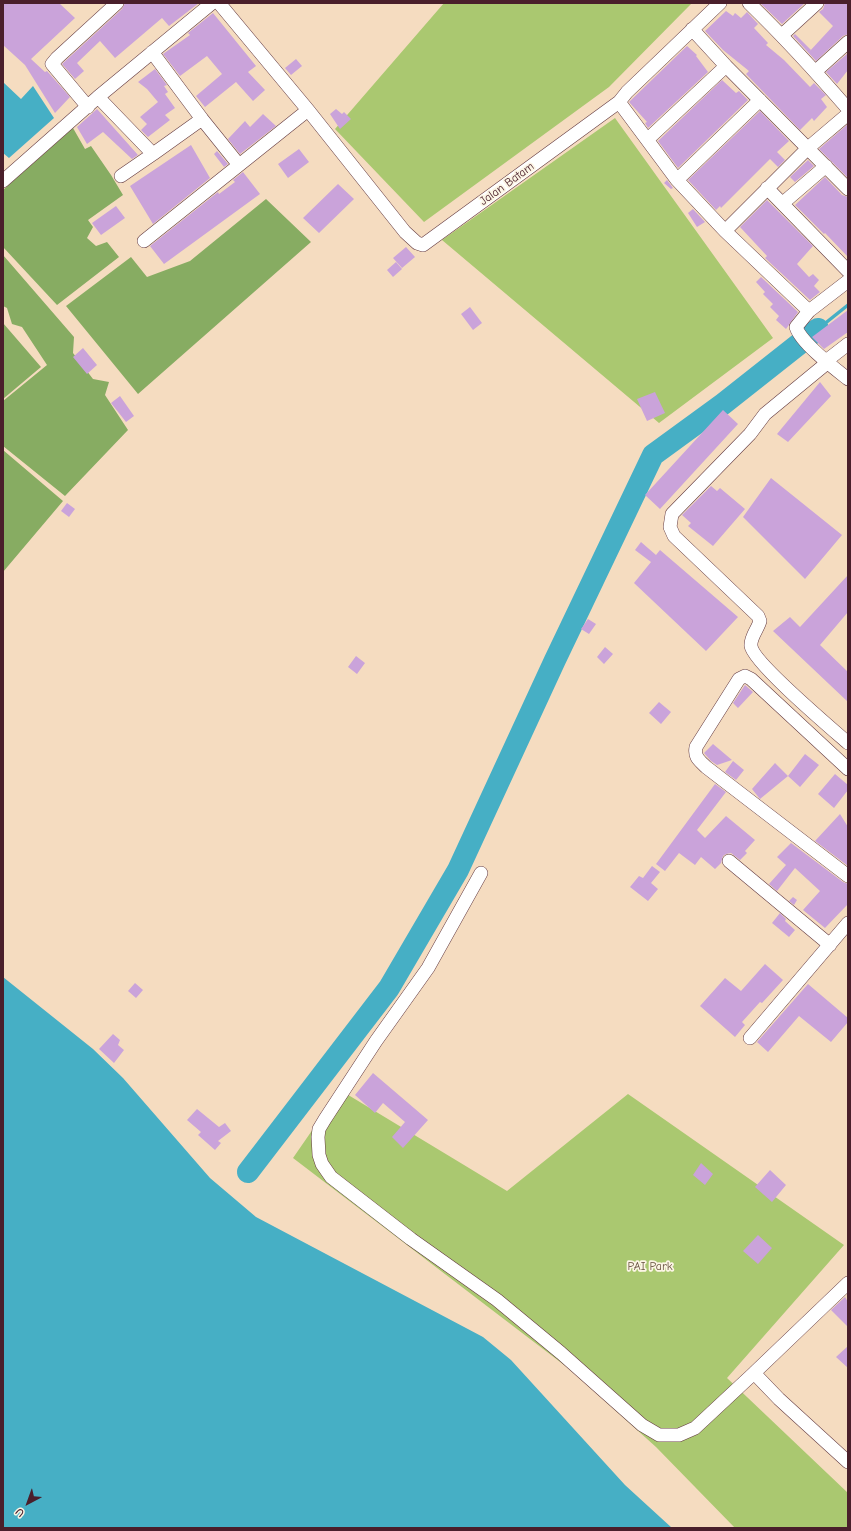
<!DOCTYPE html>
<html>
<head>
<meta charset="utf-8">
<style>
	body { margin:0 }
	#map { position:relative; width:851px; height:1531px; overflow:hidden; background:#f5dcc0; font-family:"Comic Neue",sans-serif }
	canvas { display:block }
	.frame { position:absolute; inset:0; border:4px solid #4a1f2b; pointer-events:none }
	.north { position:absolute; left:8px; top:1483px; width:40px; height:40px; -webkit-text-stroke:3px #fcf5e5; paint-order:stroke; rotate:221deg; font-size:11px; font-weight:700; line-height:16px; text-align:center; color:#4a1f2b }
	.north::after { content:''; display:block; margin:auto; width:14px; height:18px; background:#4a1f2b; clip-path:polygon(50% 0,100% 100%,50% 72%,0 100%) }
</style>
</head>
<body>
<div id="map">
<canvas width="851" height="1531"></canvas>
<div class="frame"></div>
<div class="north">U</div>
</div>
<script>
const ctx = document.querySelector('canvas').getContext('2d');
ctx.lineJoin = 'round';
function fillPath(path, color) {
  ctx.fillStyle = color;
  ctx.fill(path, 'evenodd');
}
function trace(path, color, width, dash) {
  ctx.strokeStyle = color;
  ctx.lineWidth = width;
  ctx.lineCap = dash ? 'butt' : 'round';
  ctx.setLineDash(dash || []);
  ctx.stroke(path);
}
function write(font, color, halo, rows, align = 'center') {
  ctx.font = font + ' "Comic Neue",sans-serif';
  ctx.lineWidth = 3.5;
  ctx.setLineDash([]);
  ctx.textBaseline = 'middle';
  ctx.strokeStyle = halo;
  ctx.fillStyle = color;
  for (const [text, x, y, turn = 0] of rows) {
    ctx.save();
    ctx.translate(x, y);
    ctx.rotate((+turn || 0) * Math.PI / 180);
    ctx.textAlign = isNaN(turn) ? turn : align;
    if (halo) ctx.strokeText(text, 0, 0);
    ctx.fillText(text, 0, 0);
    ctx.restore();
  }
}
const green = new Path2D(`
	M444,3H692L609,87L424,222L335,129Z
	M615,118L773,338L659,423L442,240Z
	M340,1090L507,1191L628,1094L844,1245L727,1378L848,1493V1528H735L656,1447L568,1368L293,1158Z`);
const forest = new Path2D(`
	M73,128L85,149L91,146L111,175L123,195L88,220L93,227L87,238L96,246L107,242L119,257L57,305L3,247V190Z
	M266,199L311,242L138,394L66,306L131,257L147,277L190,261Z
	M3,255L74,337L73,353L93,379L109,382L105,395L128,430L65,496L3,446V401L47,365L22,327L12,324L7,308L3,306Z
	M3,323L41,367L3,399Z
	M3,450L63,501L3,572Z`);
const water = new Path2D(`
	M3,82L21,99L33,86L54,118L9,158L3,153Z
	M3,977L93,1049L123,1078L210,1178L256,1217L483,1337L511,1360L625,1485L672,1528H3Z`);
const stream = new Path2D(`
	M818,329L848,305`);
const river = new Path2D(`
	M248,1172L389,988L458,870L555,660L653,455L723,404L818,329`);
const building = new Path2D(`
	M3,3H59L75,18L31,59L45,72L47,71L70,97L55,113L25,65L3,45Z
	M125,3H199L169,26L162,18L115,58L100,41L77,63L84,71L75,79L62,64L122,9Z
	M760,3H805L782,24Z
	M825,3H848V34L843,36L816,61L793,36L795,34L811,50L809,52L833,26L819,12L823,9Z
	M726,11L733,16L735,13L741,18L747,12L758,24L754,28L768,43L766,45L784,60L810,87L814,83L826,95L821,99L827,107L814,121L812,118L800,130L746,74L749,71L723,50L705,31Z
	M213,13L256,66L248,72L265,90L253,101L236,82L205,107L196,96L222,74L207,56L180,76L163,54L190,35L188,33Z
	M687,46L697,55L696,56L708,72L648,128L645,123L647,122L629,102Z
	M848,53V70L837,84L826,72Z
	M296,59L302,66L291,75L285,68Z
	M155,69L167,85L164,86L168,92L165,94L175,108L165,115L170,120L148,137L141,130L147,124L140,117L158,102L147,89L138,82Z
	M722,80L736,93L739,91L748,100L678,168L658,141Z
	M97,109L138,155L132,159L103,132L87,144L77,127Z
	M336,109L342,114L344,112L351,119L340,129L330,114Z
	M760,111L789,141L777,152L785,160L778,167L770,159L721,208L720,206L716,210L688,180Z
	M263,114L276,126L240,154L228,139L245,121L250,127Z
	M848,124V178L819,149Z
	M191,145L210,178L153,224L130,186Z
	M299,149L309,162L288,178L278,164Z
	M217,151L228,164L224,167L214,154Z
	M808,160L814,166L795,182L790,177Z
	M243,172L260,194L164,264L150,246L218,192L219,194L235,182L233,180Z
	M825,177L842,195L848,197V257L825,233L824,234L795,205Z
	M667,180L673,188L671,189L664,183Z
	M338,184L354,199L319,233L303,218Z
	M767,200L813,246L797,264L809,277L813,274L819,280L814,286L820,292L810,300L765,258L767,256L740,227Z
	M116,206L125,218L101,235L92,223Z
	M693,209L705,222L697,227L688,213Z
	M406,247L415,257L402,268L393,258Z
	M396,262L402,269L393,277L387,270Z
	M761,277L798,312L786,329L776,320L779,316L770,307L773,304L763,294L765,292L756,282Z
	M470,307L482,323L473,330L461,314Z
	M848,310V332L824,349L812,337Z
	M83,348L97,365L87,374L73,357Z
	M820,382L831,396L788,442L777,434Z
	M655,392L665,413L647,421L637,399Z
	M120,396L134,416L126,422L111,403Z
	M723,410L738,424L660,509L645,495Z
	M771,478L842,535L805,579L743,517Z
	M711,486L717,491L720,488L745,509L713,546L688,526L691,523L682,515Z
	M67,503L75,509L69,517L61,511Z
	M641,542L656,555L660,550L738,617L706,651L634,583L651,562L635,550Z
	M848,575V612L820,645L848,672V702L773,631L790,617L800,627Z
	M588,619L596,624L589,634L581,629Z
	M605,647L613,654L604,664L597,657Z
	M356,656L365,663L357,674L348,667Z
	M745,685L753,692L738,708L733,703Z
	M659,702L671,712L661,724L649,713Z
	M713,744L732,760L717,765L711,761L704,753Z
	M805,754L819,765L800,787L788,776Z
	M733,761L744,770L736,780L725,772Z
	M775,763L788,776L760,799L752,789Z
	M835,774L848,785V790L834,808L818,794Z
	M715,784L726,792L697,830L705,838L726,816L755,840L745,851L747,853L740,860L731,853L726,854L723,856L721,863L715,869L701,857L695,865L679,853L665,871L656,864Z
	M840,814L848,827V866L815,841Z
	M791,843L843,882L848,884V904L825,928L803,910L820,891L795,868L777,891L769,884L786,865L777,857Z
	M652,866L660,872L651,883L658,889L648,901L630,887L639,876L643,878Z
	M793,897L797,900L794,905L789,901Z
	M780,913L786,919L785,921L795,930L789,937L772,923Z
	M765,964L783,980L762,1003L760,1002L742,1022L745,1025L735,1037L700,1006L725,978L741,991Z
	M135,983L143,990L136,998L128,991Z
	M808,984L848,1018V1022L831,1042L799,1016L768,1052L757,1042Z
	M113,1034L120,1040L118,1045L124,1050L114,1063L99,1049Z
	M373,1073L428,1120L403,1148L392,1137L405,1122L383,1103L375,1113L355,1095Z
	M197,1109L219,1127L225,1123L231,1131L218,1141L221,1143L215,1150L198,1135L201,1132L187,1120Z
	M701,1163L713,1174L705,1185L693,1175Z
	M770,1170L786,1185L772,1202L755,1187Z
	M758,1235L772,1248L758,1264L743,1251Z
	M845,1297L848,1302V1327L831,1310Z
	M848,1346V1368L836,1357Z`);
const minor = new Path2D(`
	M219,3L308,110L405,232L417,243L423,245L619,102L677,180L725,231L809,311
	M749,3C784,37 816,72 848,109
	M692,29L726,66L848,189
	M782,35L817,3
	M152,52L202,119L239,165
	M816,71L848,42
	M98,97L153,154L202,119
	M619,102L627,92L720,3
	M88,107L52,64L57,58L117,3
	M648,139L726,66
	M121,176L153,154
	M677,180L760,100
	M3,181L98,97L212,3
	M767,188L848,271
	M783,203L826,166
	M725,231L808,148L848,114
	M144,241L308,110
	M848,281L809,311L796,327C801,343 834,368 848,379
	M826,361L848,344
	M827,363L765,414L750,434L672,514L670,527L674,536L758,616L760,621C758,629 750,637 751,646C753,662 832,729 848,743
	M848,769L751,679L745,676L739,679L696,747C694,757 699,760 706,767L848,876
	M729,861L830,945
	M481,873L428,968L376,1041L325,1119L319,1129L318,1137L319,1155L322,1164L331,1177L411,1239L497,1300L561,1353L642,1425L659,1435H679L695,1428L754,1373
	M750,1038L848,923
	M848,1283L754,1373L779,1399L848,1462`);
const streetNames = [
	["Jalan Batam",507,184,-36]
];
const parkNames = [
	["PAI Park",650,1267]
];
fillPath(green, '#aac870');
fillPath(forest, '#87ac62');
fillPath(water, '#46afc5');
trace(stream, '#46afc5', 3.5);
trace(river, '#46afc5', 22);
fillPath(building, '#caa3da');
trace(minor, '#643b41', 14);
trace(minor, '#fff', 13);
write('12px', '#4a1f2b', '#fcf5e5', streetNames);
write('12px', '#675240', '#fcf5e5', parkNames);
</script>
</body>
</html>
